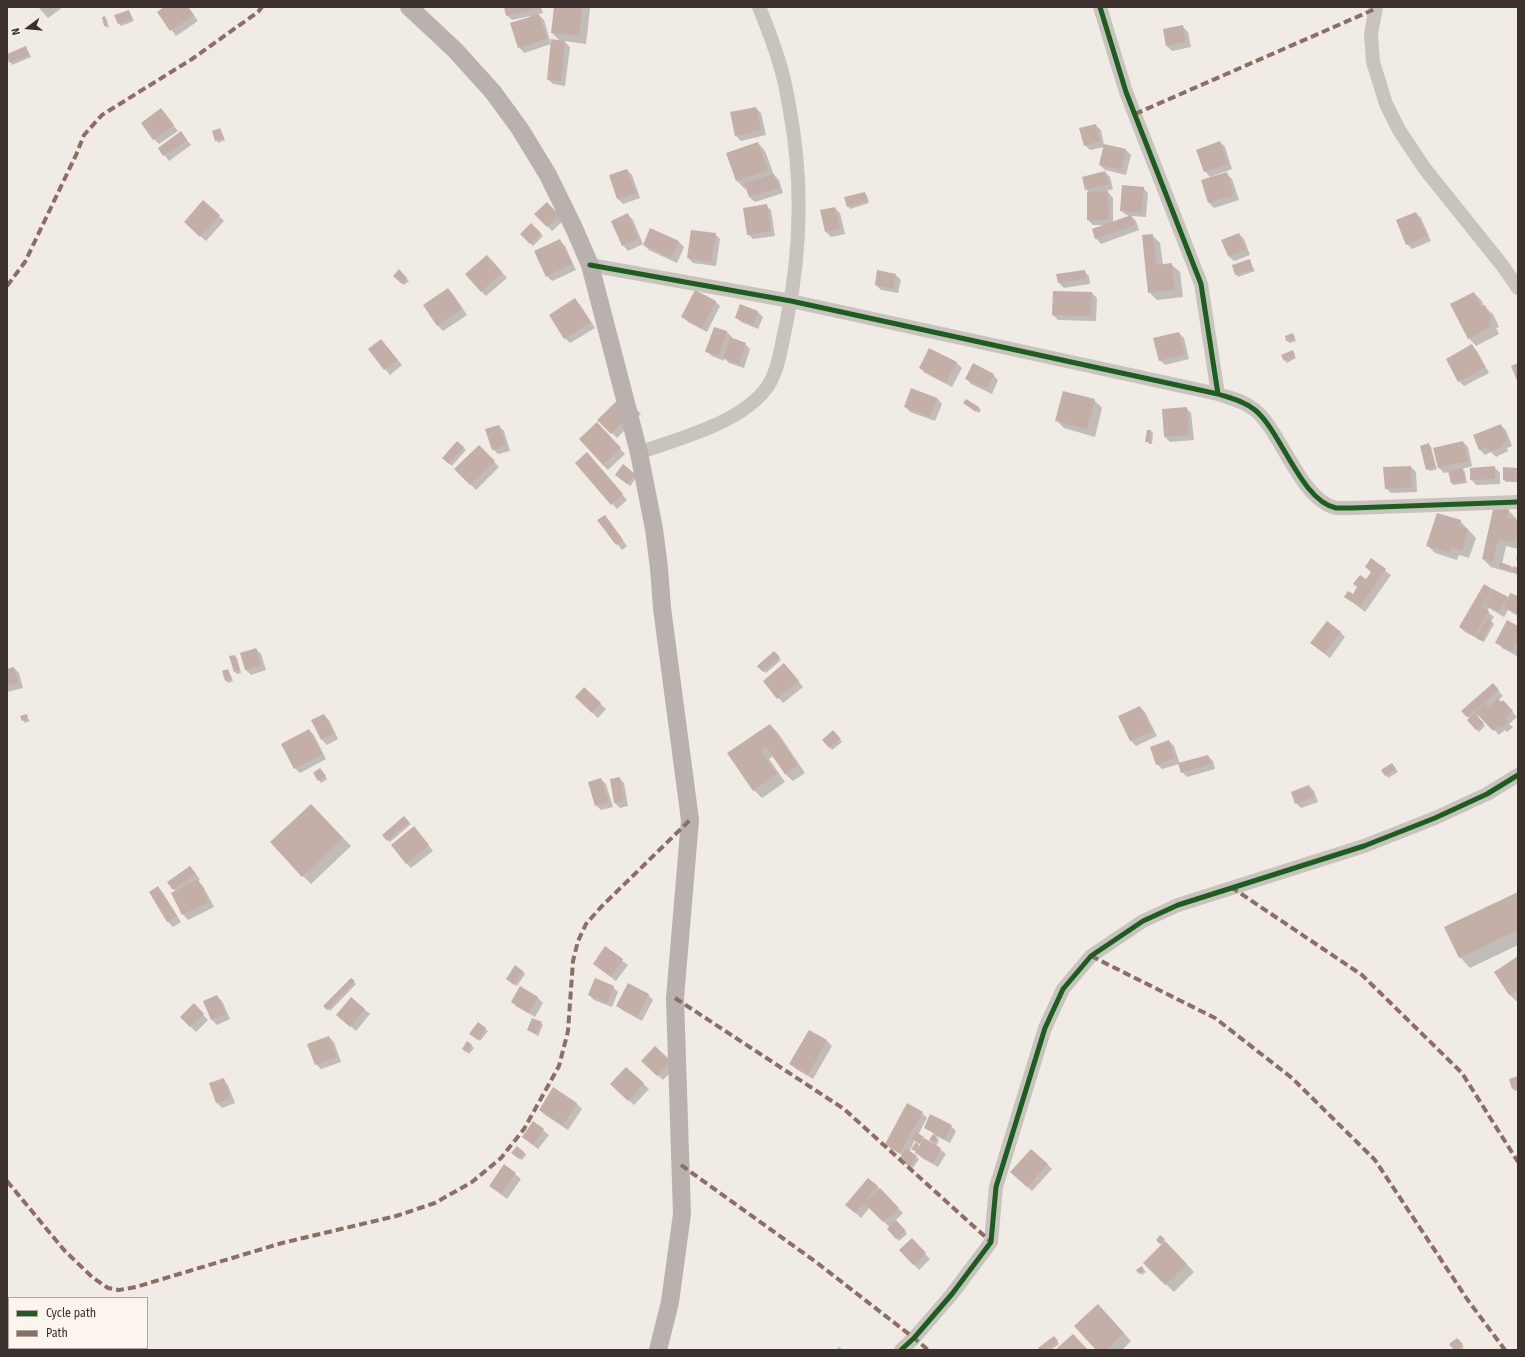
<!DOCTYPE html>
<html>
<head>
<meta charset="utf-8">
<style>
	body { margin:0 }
	#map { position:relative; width:1525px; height:1357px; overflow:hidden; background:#f0ebe5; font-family:"Fira Sans Condensed",sans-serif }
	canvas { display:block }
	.frame { position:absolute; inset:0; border:8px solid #3b302b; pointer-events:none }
	.legend { position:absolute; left:8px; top:1297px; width:140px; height:52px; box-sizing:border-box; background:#fbf5ee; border:1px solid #aea6a0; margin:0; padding:5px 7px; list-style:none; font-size:12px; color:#3b302b }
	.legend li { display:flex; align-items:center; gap:8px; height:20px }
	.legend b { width:20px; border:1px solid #aea6a0 }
	.north { position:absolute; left:8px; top:8px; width:40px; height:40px; -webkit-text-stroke:3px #fbf5ee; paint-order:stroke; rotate:254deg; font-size:11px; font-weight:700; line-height:16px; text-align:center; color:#3b302b }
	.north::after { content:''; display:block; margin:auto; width:14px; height:18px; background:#3b302b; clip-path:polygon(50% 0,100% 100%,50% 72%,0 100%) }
</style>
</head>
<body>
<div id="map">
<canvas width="1525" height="1357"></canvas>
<div class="frame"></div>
<ul class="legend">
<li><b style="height:5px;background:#1b5e20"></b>Cycle path</li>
<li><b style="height:5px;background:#8d6e63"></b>Path</li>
</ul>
<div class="north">N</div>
</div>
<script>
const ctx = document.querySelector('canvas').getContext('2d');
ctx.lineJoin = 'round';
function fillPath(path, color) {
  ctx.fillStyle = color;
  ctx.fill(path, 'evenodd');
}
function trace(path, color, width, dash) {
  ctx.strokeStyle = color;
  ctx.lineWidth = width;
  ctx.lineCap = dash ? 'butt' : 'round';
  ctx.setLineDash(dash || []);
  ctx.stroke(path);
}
const shadow = new Path2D(`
	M38,7H63L48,18Z
	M166,7H188L198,21L176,36L158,12Z
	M505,7H541L543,13L538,14L544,20L551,44L524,53L519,47L530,16L512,20L507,15Z
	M555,7L590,8L586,44L564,41L570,47L565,86L553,84L548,79L560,41L552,33Z
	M129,11L134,21L121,26L115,16Z
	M105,17L107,20L109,28L105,26Z
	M1183,27L1188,32L1191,47L1172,51L1167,46Z
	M26,47L31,57L12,65L7,55Z
	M756,108L761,113L766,135L741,141L736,136L731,113Z
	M161,110L178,131L159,144L154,139Z
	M1095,125L1101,130L1104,145L1126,150L1131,155L1126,175L1105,170L1100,165L1104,147L1090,150L1085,145Z
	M220,129L225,140L218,143L213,132Z
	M181,133L191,145L169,161L159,148Z
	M1220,142L1225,147L1232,169L1210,177L1205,171Z
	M758,143L765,151L774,175L779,180L783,193L755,202L749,197L747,188L745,189L737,181Z
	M627,170L632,175L640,198L623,204L618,199Z
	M1105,172L1110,177L1113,189L1103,192H1108L1113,198V222L1131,216L1126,215L1121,210L1143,188L1148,193L1146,217L1131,216L1136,221L1139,230L1101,244L1096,238L1105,225H1093L1088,220V192L1083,178Z
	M1227,174L1232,179L1239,200L1214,208L1209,203L1202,181Z
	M864,193L867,195L869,203L850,209L848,206Z
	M547,204L563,221L552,231L536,214Z
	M766,205L771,210L775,236L753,239L748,234Z
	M835,208L840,213L845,234L831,237L826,232Z
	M1416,213L1421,218L1431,241L1412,249L1407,244Z
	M628,215L633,220L643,244L628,251L623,245Z
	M219,216L224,221L206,241L190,227Z
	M531,224L543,236L533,246L522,234Z
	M651,230L679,242L684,247L677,263L649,250L644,245Z
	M715,234L720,239L716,266L693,263L688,258Z
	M1239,234L1244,239L1250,255L1234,261L1228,256Z
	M1152,235L1160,243L1163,265H1172L1180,272L1183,297L1157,300L1149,292Z
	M560,241L565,246L576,270L552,281L547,276Z
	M1249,260L1255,271L1238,277L1236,274Z
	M492,261L507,278L486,296L481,291Z
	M399,271L409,281L404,285L394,276Z
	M1084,271L1089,276L1090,284L1064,288L1059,283Z
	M896,275L901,280L898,293L881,290L876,285Z
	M448,289L453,294L467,315L443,331L438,326L425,306Z
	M1092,293L1097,298L1096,321L1058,320L1053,315Z
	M1474,293L1482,301L1484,307L1493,314L1499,327L1496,328L1499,334L1476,346L1469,338Z
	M575,299L580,305L595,328L570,343L565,338L551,315Z
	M715,301L720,306L707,332L688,322L683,317Z
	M740,305L758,312L763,317L758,329L741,322L736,317Z
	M727,332L732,337L731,339L745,344L750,349L744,368L729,363L724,358V361L712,356L706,351Z
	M1179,333L1184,338L1189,359L1165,365L1160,360Z
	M1293,334L1296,341L1290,343L1287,341Z
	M381,340L402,365L390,375L369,349Z
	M1472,346L1477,351L1489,373L1464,386L1459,381Z
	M1292,352L1296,358L1287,363L1285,360Z
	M957,363L962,368L952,387L925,373L920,368Z
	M993,375L998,380L992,394L971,384L966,378Z
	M623,396L641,414L617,438L599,420Z
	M937,398L942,404L935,421L910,412L905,406Z
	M1094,400L1102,408L1095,437L1064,428L1056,420Z
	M967,405L978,407L981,410L979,413Z
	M1186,408L1191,413L1194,440L1170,442L1165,437Z
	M1500,425L1506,430L1512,446L1507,448L1508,451L1496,457L1491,452L1485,455L1480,450L1474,436Z
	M499,426L504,431L510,451L498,454L493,449Z
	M602,429L625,454L608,470L603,465Z
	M1151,431L1153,433L1152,444H1149L1147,441Z
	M457,442L466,450L452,466L443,458Z
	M1463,442L1468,447L1472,466L1462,469L1465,472L1467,483L1454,485L1451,483L1449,472L1444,473L1439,468Z
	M1428,444L1431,447L1437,469L1430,471L1427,469Z
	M479,446L499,467L476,490L456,469Z
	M592,459L627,500L617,509L576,463Z
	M1411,467L1416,472L1417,492L1391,493L1386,488Z
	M1494,467L1500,473V484L1476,485L1471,479Z
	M1516,469L1518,470V482H1506L1504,480Z
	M634,474L637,477L630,486L618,477Z
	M1508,510L1516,518V520L1518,521V549L1506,546L1502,564L1511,566L1513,569H1518V575L1512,571V573L1491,567L1483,559Z
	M599,521H609L627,546L622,550Z
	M1460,521L1476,538L1469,558L1459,555L1457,560L1435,553L1427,545Z
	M1518,551V559L1517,561L1516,559Z
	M1371,560L1391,575L1365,612L1346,597L1353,596L1372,573L1366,567Z
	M1485,585L1509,599L1518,597V616L1508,610L1504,617L1489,608L1487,611L1494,617L1491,621L1494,624L1484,642L1465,632L1460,627Z
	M1518,628V655L1517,656L1502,648L1497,642Z
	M1340,632L1345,637L1330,658L1317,648Z
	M256,649L261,654L266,670L251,675L246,670L241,653Z
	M774,652L781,660L766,673L759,666Z
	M235,656L237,658L241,673L237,674L235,672L231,657Z
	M14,668L19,673L23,688L7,692V670Z
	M789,669L803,687L783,703L764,681Z
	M228,670L233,681L228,683L226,680Z
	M584,689L606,709L598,718L581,702Z
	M1498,690L1503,696L1498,700L1508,707L1517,717L1509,724L1513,727L1507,732L1505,730L1499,735L1480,715L1477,717L1485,726L1479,732L1468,720L1470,719L1462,711Z
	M1140,707L1145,712L1157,736L1136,746L1131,741L1119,717Z
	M324,715L329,720L338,739L327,745L322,740L312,721Z
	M26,716L30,721L25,723L23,720Z
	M770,725L778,733L805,773L793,781L785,774L773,756L769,759L785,782L762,798L754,790L729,753Z
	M309,730L314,735L326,759L300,773L295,768Z
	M833,732L842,742L832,750L824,740Z
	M1169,741L1174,746L1180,764L1208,756L1213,761L1215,769L1187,777L1182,772L1179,764L1162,769L1157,764Z
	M1394,766L1398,772L1388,778L1386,775Z
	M322,771L327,779L321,783L314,774Z
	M619,778L624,783L628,806L620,808L615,803Z
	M601,779L606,784L613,807L601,810L596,805Z
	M1309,786L1314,791L1318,802L1301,808L1296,803Z
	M319,813L351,846L311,884L303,876Z
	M404,817L411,824L390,842L383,835Z
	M419,833L433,851L411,868L406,863Z
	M190,867L200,879L198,881L203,886L214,907L188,920L183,914L172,894L176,892L169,882Z
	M158,888L163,893L181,922L173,927L168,922L150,892Z
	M1518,893V945L1470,968L1460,957Z
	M605,948L628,965L616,981L594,964Z
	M1518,958V1003L1510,995L1496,973Z
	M523,971L525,974L517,986L509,981Z
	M351,979L356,984L330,1011L325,1006Z
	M613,987L618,992L612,1007L594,1000L589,995Z
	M520,988L538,998L543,1003L535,1017L517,1007L512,1002Z
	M648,995L653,1000L642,1021L622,1010L617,1005Z
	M217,996L222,1001L230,1019L217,1025L212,1020L204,1002Z
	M194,1005L208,1020L196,1032L181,1017Z
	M364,1009L370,1014L356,1031L343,1020Z
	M478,1023L488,1031L480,1041L473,1036Z
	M541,1023L543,1025L538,1036L528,1030Z
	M809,1031L827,1041L832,1046L813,1079L796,1069L791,1064Z
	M329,1037L334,1042L341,1062L321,1069L316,1064Z
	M471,1045L474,1048L469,1054L466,1051Z
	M655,1047L675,1067L663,1080L642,1061Z
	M626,1068L649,1089L634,1105L612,1084Z
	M1518,1077V1090L1515,1091L1513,1089Z
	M223,1079L228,1085L235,1103L222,1108L217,1103Z
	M554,1089L577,1104L582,1109L568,1130L545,1115L540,1110Z
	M922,1113L927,1118L918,1135L924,1139L935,1145L930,1140L934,1134L925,1127L951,1126L956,1131L950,1143L934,1135L939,1140L936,1146L946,1154L938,1167L922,1158L913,1149L918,1145L920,1147L921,1145L915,1140L909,1152L919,1159L913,1168L902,1161V1155L891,1149L886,1144Z
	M533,1122L549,1135L538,1149L523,1137Z
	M524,1152L526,1155L522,1160L515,1155Z
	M1047,1164L1052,1169L1032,1191L1017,1177Z
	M504,1165L521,1179L507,1199L490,1186Z
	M877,1186L903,1213L895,1221L907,1234L899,1241L888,1229L890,1228L870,1207L861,1218L852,1210Z
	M1160,1236L1194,1272L1174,1292L1144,1263L1162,1245L1157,1240Z
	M912,1240L930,1259L919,1270L901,1251Z
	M1141,1267L1146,1272L1142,1275L1138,1270Z
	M1106,1314L1131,1341L1122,1350H1097Z
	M1056,1339L1059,1344L1051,1350H1041Z
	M1457,1339L1464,1347L1461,1350H1456Z
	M839,1347L843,1350H836Z`);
const building = new Path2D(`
	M164,7H188L194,15L170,31L157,12Z
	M504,7H538L539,8L506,16Z
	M554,7H582L579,36L551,33Z
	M129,10L132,19L118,24L114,15Z
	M539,14L547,39L518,48L510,23Z
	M105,16L107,26H104L102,17Z
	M1183,25L1186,42L1166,46L1163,29Z
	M551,39L565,41L561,81L547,80Z
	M26,46L29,55L9,63L7,54Z
	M756,107L761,130L735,136L730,112Z
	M161,108L174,125L153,140L141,123Z
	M1096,124L1100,141L1084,146L1079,128Z
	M220,128L224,138L215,141L212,131Z
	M181,131L187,140L163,156L158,148Z
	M1220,141L1228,164L1204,172L1196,150Z
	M758,142L768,170L736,181L726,153Z
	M1104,144L1126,149L1121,170L1099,165Z
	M627,169L636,193L617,199L609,175Z
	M1105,171L1109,184L1085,190L1082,177Z
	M1227,172L1234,195L1208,203L1201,180Z
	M774,174L779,188L749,197L744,183Z
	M1122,185L1144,187L1141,213L1120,211Z
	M1108,191L1109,220H1087V192Z
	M865,192L867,201L847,207L844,197Z
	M203,200L220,215L200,237L184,222Z
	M547,202L559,215L547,227L534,214Z
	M767,204L771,231L747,235L743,208Z
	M835,207L840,229L825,232L820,210Z
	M1416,212L1427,236L1406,245L1396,220Z
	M628,213L638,239L622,246L611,221Z
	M1131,215L1135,225L1095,239L1092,229Z
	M531,223L541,233L530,244L520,234Z
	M650,228L679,241L672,258L643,245Z
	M691,230L716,233L711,262L687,258Z
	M1239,233L1246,250L1228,256L1221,240Z
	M1153,234L1156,265L1172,263L1175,290L1148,293L1142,235Z
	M560,239L572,264L546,277L534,251Z
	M487,255L502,272L481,292L465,274Z
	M1250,259L1253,269L1235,275L1232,265Z
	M399,269L407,278L402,284L393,276Z
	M877,270L896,274L893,289L875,285Z
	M1085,270L1086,279L1058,283L1056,274Z
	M448,288L462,309L437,326L423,305Z
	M695,290L716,301L702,328L681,317Z
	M1053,291L1092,292L1091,316L1052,315Z
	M1474,292L1481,307L1485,305L1492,319L1489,320L1492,326L1468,339L1450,304Z
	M575,298L591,322L564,339L549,315Z
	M740,304L758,311L753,325L735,318Z
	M714,327L727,331L719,356L705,352Z
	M1179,332L1185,354L1159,361L1153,338Z
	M1293,333L1295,339L1286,341L1285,336Z
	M730,337L746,343L739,364L723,358Z
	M381,339L398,360L384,370L368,349Z
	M1472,344L1485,367L1458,382L1446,359Z
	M929,348L957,362L946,383L919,368Z
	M1293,350L1295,356L1284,361L1281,355Z
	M973,363L994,374L987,389L965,379Z
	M1518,363V383L1511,366Z
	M911,388L937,398L930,417L904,407Z
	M1063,391L1095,399L1087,429L1055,421Z
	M623,395L636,408L611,434L597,420Z
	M966,399L979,407L976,412L963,403Z
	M1187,407L1189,435L1164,437L1162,409Z
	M597,422L621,448L603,465L579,439Z
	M1501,424L1508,441L1502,443L1504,446L1490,452L1487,447L1479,450L1473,435Z
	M499,425L506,445L492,450L485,429Z
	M1147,430H1151L1150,442H1145Z
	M457,441L464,447L449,464L442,458Z
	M1463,441L1468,461L1438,468L1433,448Z
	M1429,443L1435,467L1426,470L1420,446Z
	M479,445L495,461L470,485L454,469Z
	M587,452L623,494L611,505L575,463Z
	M623,464L635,474L627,484L615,475Z
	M1411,466L1412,487L1385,489L1383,467Z
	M1495,466V479L1470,480V468Z
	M1503,467L1517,468L1516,481L1503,480Z
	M1463,468L1465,481L1451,483L1448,471Z
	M1494,505L1509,509L1507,517L1518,520V527L1515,543L1498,539L1493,562L1482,559Z
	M1437,513L1461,520L1459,526L1468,529L1462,551L1452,548L1450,553L1426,546Z
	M605,515L623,540L616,545L597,520Z
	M1371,558L1386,569L1360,607L1344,597L1348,591L1353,594L1357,587L1353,584L1360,575L1366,579L1371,572L1365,567Z
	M1500,562L1511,566L1509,571L1499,568Z
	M1513,566L1518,568V575L1511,572Z
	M1484,584L1492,589L1482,607L1489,611L1474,636L1459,627Z
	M1493,589L1508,597L1499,612L1485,605Z
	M1510,593L1518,596V614L1504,608Z
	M1487,618L1492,621L1482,641L1476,638Z
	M1507,620L1518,626V640L1512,651L1495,643Z
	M1327,621L1341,632L1324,653L1310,643Z
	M256,648L261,665L245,670L240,653Z
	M774,651L780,657L763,672L757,666Z
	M235,655L240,670L234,672L229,656Z
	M784,663L799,681L777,699L763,681Z
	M14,667L18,683L7,686V669Z
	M228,669L232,679L225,681L222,671Z
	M1493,683L1499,690L1467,717L1461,711Z
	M584,687L601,703L592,713L575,697Z
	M1498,698L1501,702L1503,700L1513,711L1505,718L1508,721L1501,728L1499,726L1493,731L1475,712L1484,703L1488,707Z
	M1140,706L1152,731L1130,741L1118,716Z
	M1474,713L1484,723L1476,730L1467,720Z
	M27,714L28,719L22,721L20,716Z
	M324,714L334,734L321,740L311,720Z
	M770,724L798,765L785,774L766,747L761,751L777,774L753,791L727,753Z
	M309,729L322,754L294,769L281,744Z
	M833,730L841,739L829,748L822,740Z
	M1169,740L1175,758L1156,765L1150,747Z
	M1208,755L1211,764L1181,773L1178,763Z
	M1392,763L1396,769L1385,776L1381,770Z
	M320,768L326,776L318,781L313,773Z
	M620,777L624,801L614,803L610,779Z
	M601,778L609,802L595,806L588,782Z
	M1309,785L1314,797L1295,804L1291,792Z
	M311,804L343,838L302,877L270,842Z
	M404,816L409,822L387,841L382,835Z
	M414,826L429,845L406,864L391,845Z
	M190,866L196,874L173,890L167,882Z
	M198,879L209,902L182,915L171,893Z
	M158,886L177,916L167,922L149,892Z
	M1518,892V930L1459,958L1444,927Z
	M605,946L623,959L611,977L593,964Z
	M1518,956V990L1509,995L1494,972Z
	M515,965L523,971L514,985L506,979Z
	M351,978L355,981L327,1010L323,1006Z
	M595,978L614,986L607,1003L588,995Z
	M628,983L649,994L637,1017L616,1006Z
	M520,986L538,997L529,1013L511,1002Z
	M217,995L226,1014L211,1020L203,1001Z
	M351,997L365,1009L350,1027L336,1015Z
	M194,1003L204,1014L190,1027L180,1017Z
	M532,1018L542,1022L536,1034L527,1030Z
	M478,1022L486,1028L478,1040L469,1034Z
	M809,1030L827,1040L808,1075L789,1064Z
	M329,1036L337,1057L315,1065L307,1044Z
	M467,1041L472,1045L466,1052L462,1049Z
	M655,1046L671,1061L657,1076L641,1061Z
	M626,1067L644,1083L628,1101L610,1084Z
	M1518,1076V1087L1512,1089L1509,1079Z
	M224,1078L230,1098L216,1103L209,1083Z
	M553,1087L577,1103L563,1125L539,1110Z
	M907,1103L923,1112L900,1153L885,1144Z
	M930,1114L952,1125L945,1139L924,1128Z
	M533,1121L544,1129L533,1145L522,1137Z
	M916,1132L924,1137L919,1144L911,1138Z
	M933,1134L937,1137L934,1143L929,1140Z
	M924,1138L941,1148L933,1163L915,1153Z
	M916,1142L919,1145L915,1151L911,1149Z
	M517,1146L524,1152L519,1159L511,1153Z
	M906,1148L917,1156L910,1167L899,1159Z
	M1031,1149L1048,1164L1027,1187L1010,1172Z
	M504,1164L516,1173L501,1194L489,1186Z
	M868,1178L878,1186L855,1213L845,1205Z
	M880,1188L899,1208L883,1222L864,1203Z
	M896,1220L906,1231L896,1239L887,1229Z
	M1160,1235L1165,1239L1160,1244L1156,1240Z
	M912,1238L926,1253L913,1265L899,1250Z
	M1165,1241L1187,1264L1165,1285L1143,1263Z
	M1142,1266L1144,1270L1139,1274L1136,1270Z
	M1098,1304L1124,1333L1106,1350H1096L1074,1326Z
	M1073,1334L1088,1350H1055Z
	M1054,1336L1058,1341L1046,1350H1040L1038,1348Z
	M1457,1338L1463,1344L1457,1350H1454L1449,1344Z`);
const minor = new Path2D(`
	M1100,7L1126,92L1201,284L1218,394
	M1376,7L1371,34L1373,62L1386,104L1399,130L1425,169L1502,265L1518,288
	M590,265L791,301L1218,394C1230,398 1244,401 1255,410C1281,431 1301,501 1336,508C1341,508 1347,508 1352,508L1518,502
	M639,453C679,438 738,424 765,390C779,372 781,346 786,325C801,254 803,182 790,111C788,100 786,87 783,76C777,52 768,29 759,7
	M901,1350L914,1338L952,1294L991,1242L996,1187L1045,1028L1063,989L1091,956L1143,921L1178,905L1364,846L1435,818L1487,794L1518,775`);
const major = new Path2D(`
	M409,7L455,50L493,92L520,129L548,175L574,228L590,265L639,453L654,529L659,568L662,608L690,820L675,998L682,1214L670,1302L658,1350`);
const quiet = new Path2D(`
	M1135,114L1375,9
	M7,286L25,262L76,155L84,135L102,115L192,59L258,12L262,7
	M1231,887L1362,975L1462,1073L1518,1162
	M1091,956L1215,1018L1292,1078L1375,1160L1467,1299L1505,1350
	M675,998L844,1109L991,1242
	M681,1165L816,1262L914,1338L928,1350
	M7,1181L64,1250L92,1277L108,1288L119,1290L136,1287L282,1243L396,1216L435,1203L472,1182L501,1158L524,1129L559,1066L568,1031L573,961L578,941L586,924L602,906L690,820`);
const cycleway = new Path2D(`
	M1100,7L1126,92L1201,284L1218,394
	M590,265L791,301L1218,394C1230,398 1244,401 1255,410C1281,431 1301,501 1336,508C1341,508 1347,508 1352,508L1518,502
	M901,1350L914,1338L952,1294L991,1242L996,1187L1045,1028L1063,989L1091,956L1143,921L1178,905L1364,846L1435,818L1487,794L1518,775`);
fillPath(shadow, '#0003');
fillPath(building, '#c3afa7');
trace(minor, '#c9c3be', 14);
trace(major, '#b8b1ad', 18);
trace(quiet, '#8d6e63', 4, [8, 4]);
trace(cycleway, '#1b5e20', 5);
</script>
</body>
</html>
